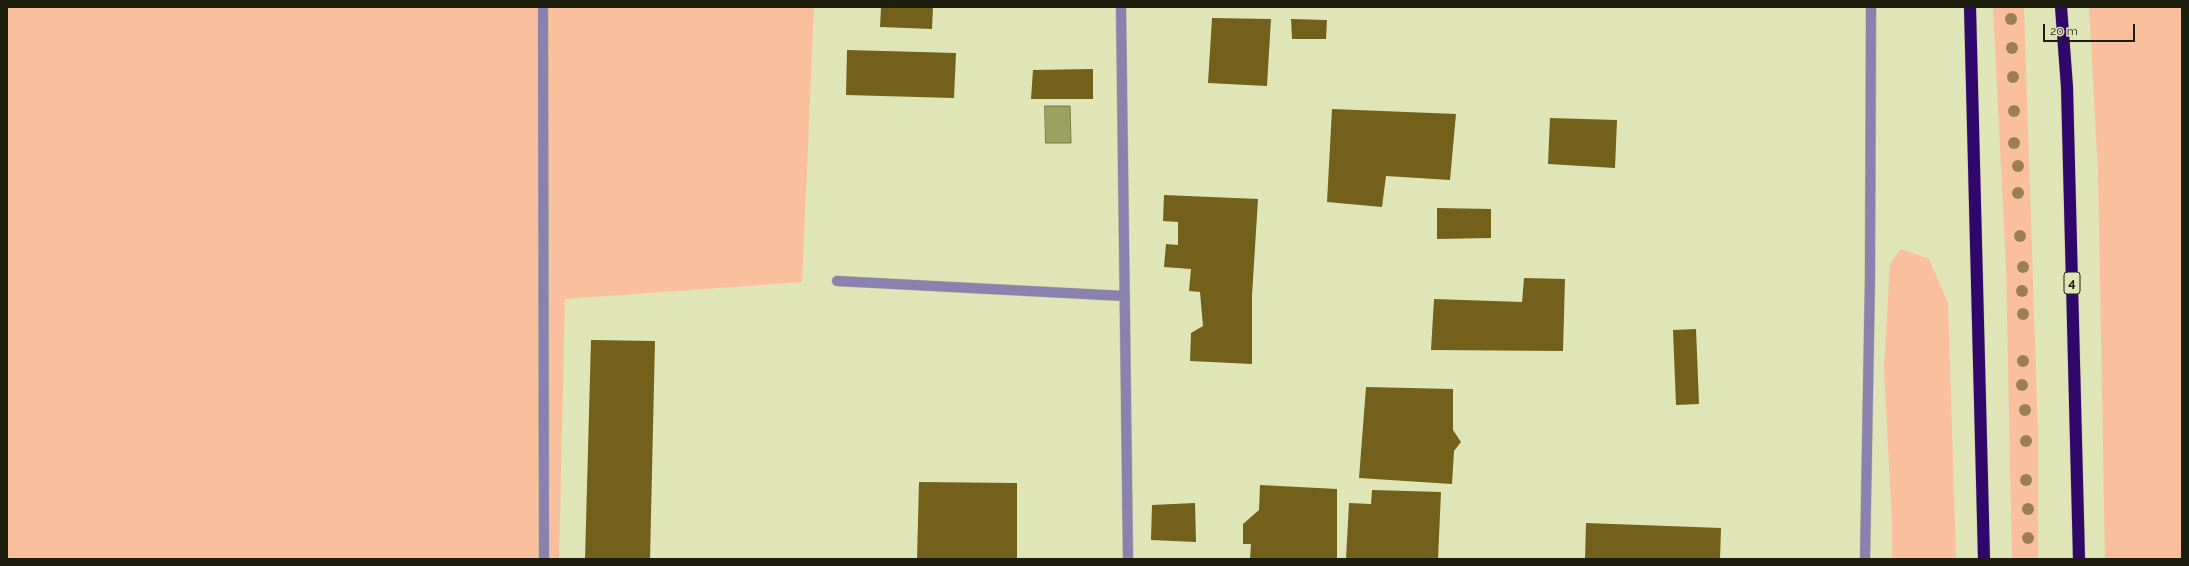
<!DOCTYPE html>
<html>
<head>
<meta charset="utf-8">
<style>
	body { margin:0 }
	#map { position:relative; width:2189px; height:566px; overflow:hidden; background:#e0e5b7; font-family:Raleway,sans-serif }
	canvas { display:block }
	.frame { position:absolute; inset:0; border:8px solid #1d1e0d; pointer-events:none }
	.scale { position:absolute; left:2043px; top:24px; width:92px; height:18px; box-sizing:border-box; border:2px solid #1d1e0d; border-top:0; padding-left:5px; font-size:12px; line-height:14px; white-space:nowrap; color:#1d1e0d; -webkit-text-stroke:3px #e0e5b7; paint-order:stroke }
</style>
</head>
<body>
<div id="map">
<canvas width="2189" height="566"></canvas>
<div class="frame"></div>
<div class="scale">20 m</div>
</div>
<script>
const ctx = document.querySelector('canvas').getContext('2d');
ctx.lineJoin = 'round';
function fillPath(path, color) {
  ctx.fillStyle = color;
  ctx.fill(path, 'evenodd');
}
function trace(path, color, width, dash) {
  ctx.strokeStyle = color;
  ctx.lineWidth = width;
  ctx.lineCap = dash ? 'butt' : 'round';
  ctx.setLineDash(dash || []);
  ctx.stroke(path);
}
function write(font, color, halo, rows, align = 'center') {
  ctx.font = font + ' Raleway,sans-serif';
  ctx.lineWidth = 4;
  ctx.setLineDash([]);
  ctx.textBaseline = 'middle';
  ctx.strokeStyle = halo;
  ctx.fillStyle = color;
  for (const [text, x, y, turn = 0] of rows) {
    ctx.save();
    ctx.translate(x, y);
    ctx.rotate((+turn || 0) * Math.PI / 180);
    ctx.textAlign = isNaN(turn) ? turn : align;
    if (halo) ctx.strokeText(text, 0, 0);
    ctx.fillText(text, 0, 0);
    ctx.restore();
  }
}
const green = new Path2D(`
	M7,7H814L802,282L565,299L559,559H7Z
	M1993,7H2024L2038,434V559H2012L2006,267Z
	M2089,7H2182V559H2105L2098,172Z
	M1901,249L1929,259L1948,303L1956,559H1892V523L1884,369L1890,264Z`);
const water = new Path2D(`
	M1045,106H1070L1071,143H1046Z`);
const building = new Path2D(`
	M881,7H933L932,29L880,27Z
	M1212,18L1271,19L1267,86L1208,83Z
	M1291,19L1327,20L1326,39H1292Z
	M847,50L956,53L954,98L846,95Z
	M1093,69V99H1031L1033,70Z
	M1332,109L1456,114L1450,180L1386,176L1382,207L1327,202Z
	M1550,118L1617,120L1615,168L1548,164Z
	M1164,195L1258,199L1252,296V364L1190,361L1191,333L1203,326L1200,292L1189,291L1191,269L1164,267L1166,244L1178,245V222L1163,221Z
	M1437,208L1491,209V238L1437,239Z
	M1524,278L1565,279L1563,351L1431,350L1434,299L1522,302Z
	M1696,329L1699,404L1676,405L1673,330Z
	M591,340L655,341L650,559H585Z
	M1366,387L1453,389V430L1461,442L1454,451L1452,484L1359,478Z
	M919,482L1017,483V559H917Z
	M1260,485L1337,489V559H1250L1251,544H1243V524L1259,510Z
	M1372,490L1441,492L1438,559H1346L1349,503L1371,504Z
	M1195,503L1196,542L1151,540L1152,505Z
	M1586,523L1721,528L1720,559H1585Z`);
const minor = new Path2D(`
	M543,7L544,559
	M1121,7L1128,559
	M837,281L1124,296
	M1865,559L1870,277L1871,7`);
const highway = new Path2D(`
	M1970,7L1984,559
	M2061,7L2067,87L2079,559`);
const trees = [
	[2011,19],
	[2012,48],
	[2013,77],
	[2014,111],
	[2014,143],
	[2018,166],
	[2018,193],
	[2020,236],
	[2023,267],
	[2022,291],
	[2023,314],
	[2023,361],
	[2022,385],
	[2025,410],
	[2026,441],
	[2026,480],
	[2028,509],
	[2028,538]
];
const shields = [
	[2072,283,16]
];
const shieldNames = [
	["4",2072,283]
];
fillPath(green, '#fabf9c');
fillPath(water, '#9ba15f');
trace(water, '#757a46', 1);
fillPath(building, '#73601b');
trace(minor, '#bdc198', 11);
trace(highway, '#bdc198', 13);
trace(minor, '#8981ae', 10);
trace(highway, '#31076b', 12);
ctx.fillStyle = '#9b7f52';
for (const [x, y] of trees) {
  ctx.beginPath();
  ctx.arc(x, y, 6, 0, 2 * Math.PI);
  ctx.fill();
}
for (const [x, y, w] of shields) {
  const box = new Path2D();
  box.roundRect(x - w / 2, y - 11, w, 22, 3);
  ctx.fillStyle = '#e0e5b7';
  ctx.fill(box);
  trace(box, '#1d1e0d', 1);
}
write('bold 13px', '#1d1e0d', null, shieldNames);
</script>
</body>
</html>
